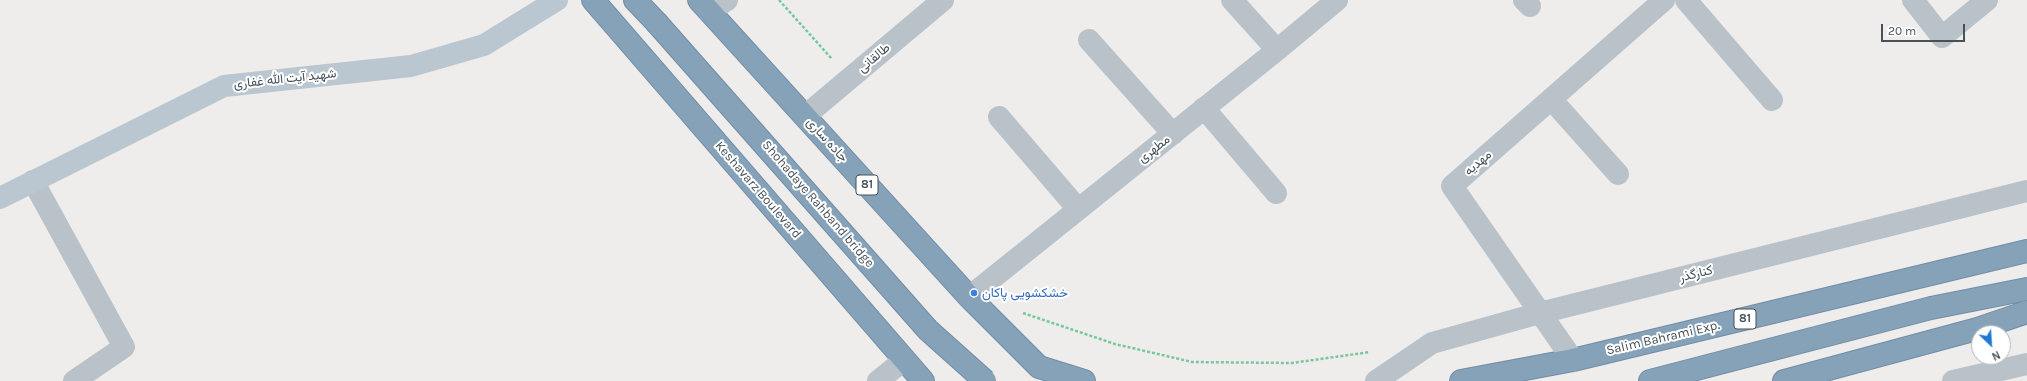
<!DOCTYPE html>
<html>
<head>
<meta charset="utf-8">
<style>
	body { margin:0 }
	#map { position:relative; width:2027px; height:381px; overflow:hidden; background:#efecec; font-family:Karla,sans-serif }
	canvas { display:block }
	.north { position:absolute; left:1971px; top:325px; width:40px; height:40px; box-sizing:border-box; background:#fff; border:1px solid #b5b9bc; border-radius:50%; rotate:155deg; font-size:11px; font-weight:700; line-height:16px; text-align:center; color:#465158 }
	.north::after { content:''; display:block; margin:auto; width:14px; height:18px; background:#2179d4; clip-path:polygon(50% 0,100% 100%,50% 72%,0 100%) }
	.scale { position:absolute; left:1881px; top:24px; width:84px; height:18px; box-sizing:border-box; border:2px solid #465158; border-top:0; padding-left:5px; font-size:12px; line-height:14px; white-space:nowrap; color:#465158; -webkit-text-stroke:3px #fff; paint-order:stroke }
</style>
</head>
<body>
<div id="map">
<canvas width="2027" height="381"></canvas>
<div class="north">N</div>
<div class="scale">20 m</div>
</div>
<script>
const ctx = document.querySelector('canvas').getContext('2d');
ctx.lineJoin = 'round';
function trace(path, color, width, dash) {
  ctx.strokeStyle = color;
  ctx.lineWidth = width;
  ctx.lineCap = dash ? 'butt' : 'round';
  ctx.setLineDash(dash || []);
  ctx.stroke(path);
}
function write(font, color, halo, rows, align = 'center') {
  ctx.font = font + ' Karla,Vazirmatn,sans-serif';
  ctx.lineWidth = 4;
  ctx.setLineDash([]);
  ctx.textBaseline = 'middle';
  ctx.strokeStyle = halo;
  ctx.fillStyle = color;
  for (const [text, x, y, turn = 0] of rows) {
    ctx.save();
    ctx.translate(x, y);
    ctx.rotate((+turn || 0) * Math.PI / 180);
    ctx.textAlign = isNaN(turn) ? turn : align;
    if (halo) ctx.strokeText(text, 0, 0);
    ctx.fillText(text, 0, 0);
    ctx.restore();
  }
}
const path = new Path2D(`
	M779,0L832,59
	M1023,313L1115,344L1192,362L1292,363L1370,352`);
const street = new Path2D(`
	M1232,0L1277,50
	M1524,0L1530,6
	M1686,0L1772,100
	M1913,0L1942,37L1987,0
	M709,11L727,0
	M1089,40L1173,134
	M1551,99L1618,174
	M1204,108L1276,193
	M805,116L943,0
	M999,117L1078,209
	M33,181L124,347L74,381
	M969,297L1277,50L1337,0
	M1573,360L1452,186L1664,0
	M878,381L904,360
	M1376,381L1432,343L1540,313L2027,191
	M1953,381L2027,364`);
const secondary = new Path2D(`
	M0,198L224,86L411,66L484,45L557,0`);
const highway = new Path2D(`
	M593,0L923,381
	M635,0L656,22
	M699,0L969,297L1039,367L1084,381
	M1461,381L1573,360L2027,251
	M1650,381L1931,308L2027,289
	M1784,381L1977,329L2027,312`);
const highwayBridge = new Path2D(`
	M656,22L928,330L985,381`);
const markers = [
	[974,293,4,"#3f7fe0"]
];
const shields = [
	[867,185,22],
	[1745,319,22]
];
const shieldNames = [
	["81",867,185],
	["81",1745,319]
];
const streetNames = [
	["طالقانی",874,58,-40],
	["شهید آیت الله غفاری",285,79,-6],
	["جاده ساری",827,140,48],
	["مطهری",1154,149,-38],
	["مهدیه",1478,163,-41],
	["Keshavarz Boulevard",758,190,49],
	["Shohadaye Rahband bridge",818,204,49],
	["کنارگذر",1696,274,-14],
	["Salim Bahrami Exp.",1663,338,-13]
];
const shopNames = [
	["خشکشویی پاکان",982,293]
];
trace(highway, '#718da5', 24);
trace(path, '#76c89b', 2.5, [3, 2]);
trace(street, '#b8c2c8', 22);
trace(secondary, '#bac6d0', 22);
trace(highway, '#86a2b9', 22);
trace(highwayBridge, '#718da5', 24, []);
trace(highwayBridge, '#86a2b9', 22);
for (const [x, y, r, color] of markers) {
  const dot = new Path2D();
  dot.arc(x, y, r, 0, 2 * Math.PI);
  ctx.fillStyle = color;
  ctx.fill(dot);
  trace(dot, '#fff', 1.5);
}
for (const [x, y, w] of shields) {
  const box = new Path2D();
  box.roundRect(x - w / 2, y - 10, w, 20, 3);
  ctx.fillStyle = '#fff';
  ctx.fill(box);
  trace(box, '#465158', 1);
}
write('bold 12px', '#465158', null, shieldNames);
write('13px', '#465158', '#fff', streetNames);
write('13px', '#366cbe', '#fff', shopNames, 'left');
</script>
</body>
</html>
